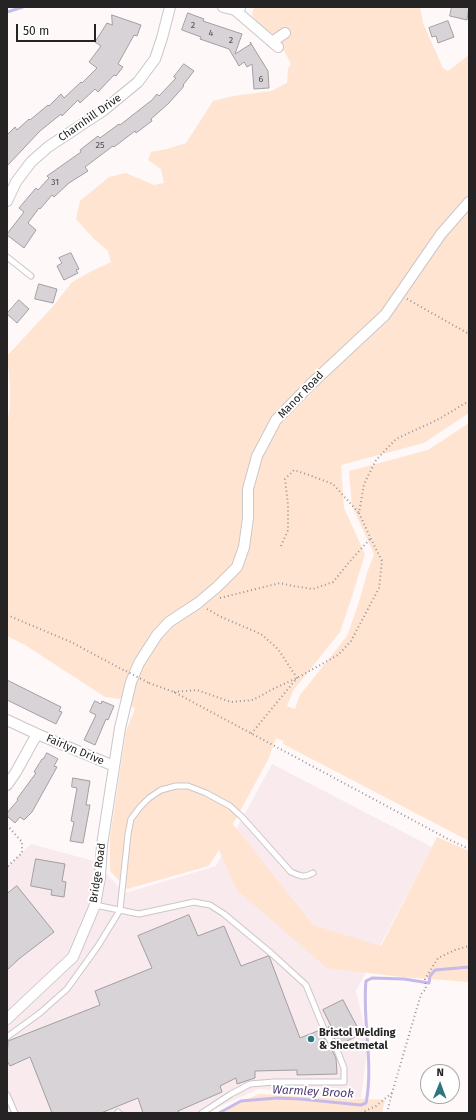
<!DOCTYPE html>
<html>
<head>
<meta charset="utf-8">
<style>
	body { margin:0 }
	#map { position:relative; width:476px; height:1120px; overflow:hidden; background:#fef8f9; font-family:"Fira Sans",sans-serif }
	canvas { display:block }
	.frame { position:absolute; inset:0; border:8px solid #252324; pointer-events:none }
	.north { position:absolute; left:420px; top:1064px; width:40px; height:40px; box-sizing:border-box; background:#fff; border:1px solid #a8a7a7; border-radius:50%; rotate:1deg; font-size:11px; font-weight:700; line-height:16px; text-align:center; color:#252324 }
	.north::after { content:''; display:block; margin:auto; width:14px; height:18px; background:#2d767e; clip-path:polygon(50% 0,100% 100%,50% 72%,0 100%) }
	.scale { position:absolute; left:16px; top:24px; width:80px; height:18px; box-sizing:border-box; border:2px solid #252324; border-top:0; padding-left:5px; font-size:12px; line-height:14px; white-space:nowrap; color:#252324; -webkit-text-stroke:3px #fff; paint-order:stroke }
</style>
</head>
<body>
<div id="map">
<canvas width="476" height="1120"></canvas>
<div class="frame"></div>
<div class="north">N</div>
<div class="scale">50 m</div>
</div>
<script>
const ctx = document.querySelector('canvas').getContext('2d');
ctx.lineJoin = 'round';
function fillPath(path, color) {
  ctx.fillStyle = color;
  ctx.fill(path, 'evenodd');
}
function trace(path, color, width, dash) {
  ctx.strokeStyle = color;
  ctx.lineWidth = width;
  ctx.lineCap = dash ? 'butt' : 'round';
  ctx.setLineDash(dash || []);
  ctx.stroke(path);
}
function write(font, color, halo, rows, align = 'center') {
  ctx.font = font + ' "Fira Sans",sans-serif';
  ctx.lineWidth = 4;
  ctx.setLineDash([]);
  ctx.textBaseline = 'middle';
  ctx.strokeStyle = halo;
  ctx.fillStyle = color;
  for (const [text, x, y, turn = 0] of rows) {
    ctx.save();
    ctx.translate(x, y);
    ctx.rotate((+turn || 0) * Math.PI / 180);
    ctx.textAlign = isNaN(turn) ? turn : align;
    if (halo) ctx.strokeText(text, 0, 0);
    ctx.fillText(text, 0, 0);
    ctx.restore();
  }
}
const built = new Path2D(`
	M272,764L432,847L356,991L368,1042L361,1098L258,1089L206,1113H7V867L31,844L94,861L125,893L216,866Z`);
const green = new Path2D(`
	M255,7H420L423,23L443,68L448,71L469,55V413L424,443L341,465L344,508L365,554L351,600L340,632L293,691L287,706L295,709L300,695L347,636L359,602L367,573L374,554L352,506L349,471L428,450L469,423V841L283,744V741L276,738L268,760L233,824L313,925L381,946L437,837L469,851V982L401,977L327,968L237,890L219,850L209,866L127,889L110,871V837L126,731L135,709L121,697L120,699L105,697L25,645L7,636V425C12,403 10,379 7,356L54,305L72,282L90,272L111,262L108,251L94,239L76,219L80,201L109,177L126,173L154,185L164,183L161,169L148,160L151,152L167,149L186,143L213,101L233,96L271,91L287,83L288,68L291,64L281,45L283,40C272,34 243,22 255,7Z
	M259,1094L385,1100L382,1113H216Z`);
const stream = new Path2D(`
	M7,12L23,7
	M219,1113L241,1101L277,1098L300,1099L361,1105L366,1103C374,1064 362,1020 366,981L372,978L404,979L429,983L430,976L435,970L469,967`);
const building = new Path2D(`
	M452,7H469L467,20L450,16Z
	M188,13L204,19L203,21L242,34L235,54L251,44L250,42L268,71L269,88L254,89L252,64L247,67L244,62L239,66L229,49L200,39L201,37L182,30Z
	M112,15L141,25L137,36L134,35L118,64L123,67L116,76L114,75L98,92L95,89L80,103L78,100L62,116L61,114L40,131L7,166V135L15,127L17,130L29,119L30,120L48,105L49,106L61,94L64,98L81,82L82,83L97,68L89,62L101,46L95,42L107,23L112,25Z
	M448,21L454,37L438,43L436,36L432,37L429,28Z
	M184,64L194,71L183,85L184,86L169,103L151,119L152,121L136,133L135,131L114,147L113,146L85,167L88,171L69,183L54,197L52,195L40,209L39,208L28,223L36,230L24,248L7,235V234L24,212L19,208L36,188L38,190L49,178L47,176L81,152L80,150L98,136L100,138L119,124L120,125L152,100L157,94L159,96L176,78L174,77Z
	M71,253L79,269L76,270L78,273L64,280L57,266L62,263L59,258Z
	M39,284L57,289L53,303L35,299Z
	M19,300L29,309L17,323L7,314Z
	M7,680L61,707L59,711L62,712L56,724L7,700Z
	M95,701L101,704L102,701L114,706L108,720L106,719L95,745L84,740L96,715L90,712Z
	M47,753L58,759L54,766L57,767L32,812L24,820L20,817L15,823L7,816V813L18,800L17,799L36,773L34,772L42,759H43Z
	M73,778L90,781L86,805H90L83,843L70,841L74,822L71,821L77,788L72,787Z
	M36,859L65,864L62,881L66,882L64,897L51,895L52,890L31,886Z
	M17,886L54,932L20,958L7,970V894Z
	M189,915L198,936L224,926L241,966L268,956H269L300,1038L320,1030L323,1036L333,1052L336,1058L337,1074L297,1075V1070L255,1071V1078L237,1084L236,1078L220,1086L222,1092L178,1111L179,1113H143L138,1098L101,1113H52L30,1057L10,1066L7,1061L8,1041L100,1005L95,991L152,968L138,936Z
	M343,1000L361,1034L339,1045L330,1032L328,1027L331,1026L323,1010Z`);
const path = new Path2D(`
	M407,299L469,334
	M281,546L288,530V505L285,479L294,470L309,475L333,484L359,513
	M220,598L280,583L293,586L313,589L333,582L351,560L370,539
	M207,609L221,617L261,634L278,649L297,678L251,734
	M7,615L71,642L125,671
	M149,683L174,692L448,839L469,849
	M174,692L197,690L231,702L253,700L273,689L297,678L338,655L351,641L379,588L382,561L371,539L359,513L364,484L376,460L396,439L439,419L469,401
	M7,825L22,842V853L7,867
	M361,1113L376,1106L392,1093
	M387,1113L392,1093L421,994L426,989L425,979L438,958L455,950L469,946`);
const lane = new Path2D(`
	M7,257L31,276
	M95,905L139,914L194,902L210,905L224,914L272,954L306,985L326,1034L337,1050L344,1068V1082H274L250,1084L231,1094L202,1113
	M7,1037L40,1013L67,989L98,946L120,910L128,834L131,819L140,807L149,798L161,790L176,786H188L206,793L230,806L242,817L291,872C300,876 304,878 313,873
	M7,1095L15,1113
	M118,1112L119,1113`);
const street = new Path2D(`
	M223,7L235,10L240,8
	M235,10L278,47
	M272,42L285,33
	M7,201L16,182L31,162L48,147L104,110L138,82L155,59L162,38L170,7
	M7,720L37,734L114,766
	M7,785L16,772L37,734
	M7,1019L73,957L95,905L100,877L102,845L120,728L131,682L139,663L157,635L169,622L198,603L217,587L237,567L244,547L248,518V489L257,456L276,420L310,385L385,315L441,234L469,202`);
const pathBridge = new Path2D(`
	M126,671L149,683`);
const markers = [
	[311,1039,4,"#2d767e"]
];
const numberNames = [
	["2",193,25],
	["4",211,33],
	["2",231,40],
	["6",261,79],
	["25",100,145],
	["31",55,182]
];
const streetNames = [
	["Charnhill Drive",90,118,-35],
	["Manor Road",301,395,-46],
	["Fairlyn Drive",75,750,23],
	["Bridge Road",98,873,-82]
];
const poiNames = [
	["Bristol Welding",319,1033],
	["& Sheetmetal",319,1046]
];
const waterNames = [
	["Warmley Brook",313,1092,3]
];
fillPath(built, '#f9eaee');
fillPath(green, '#ffe5d1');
trace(stream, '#c7bae9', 3);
fillPath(building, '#d7d3d6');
trace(building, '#a29ea1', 1);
trace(lane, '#ccc6c8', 7);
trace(street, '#ccc6c8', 12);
trace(path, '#999596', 2, [1, 3]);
trace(lane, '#fff', 5);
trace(street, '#fff', 10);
trace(pathBridge, '#999596', 2, [1, 3]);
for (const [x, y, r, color] of markers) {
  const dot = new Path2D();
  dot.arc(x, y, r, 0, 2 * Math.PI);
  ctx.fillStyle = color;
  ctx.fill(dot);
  trace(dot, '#fff', 1.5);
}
write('9px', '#524f50', null, numberNames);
write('11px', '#252324', '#fff', streetNames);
write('bold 11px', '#252324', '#fff', poiNames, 'left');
write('italic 12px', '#4f3b75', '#fff', waterNames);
</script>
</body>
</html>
